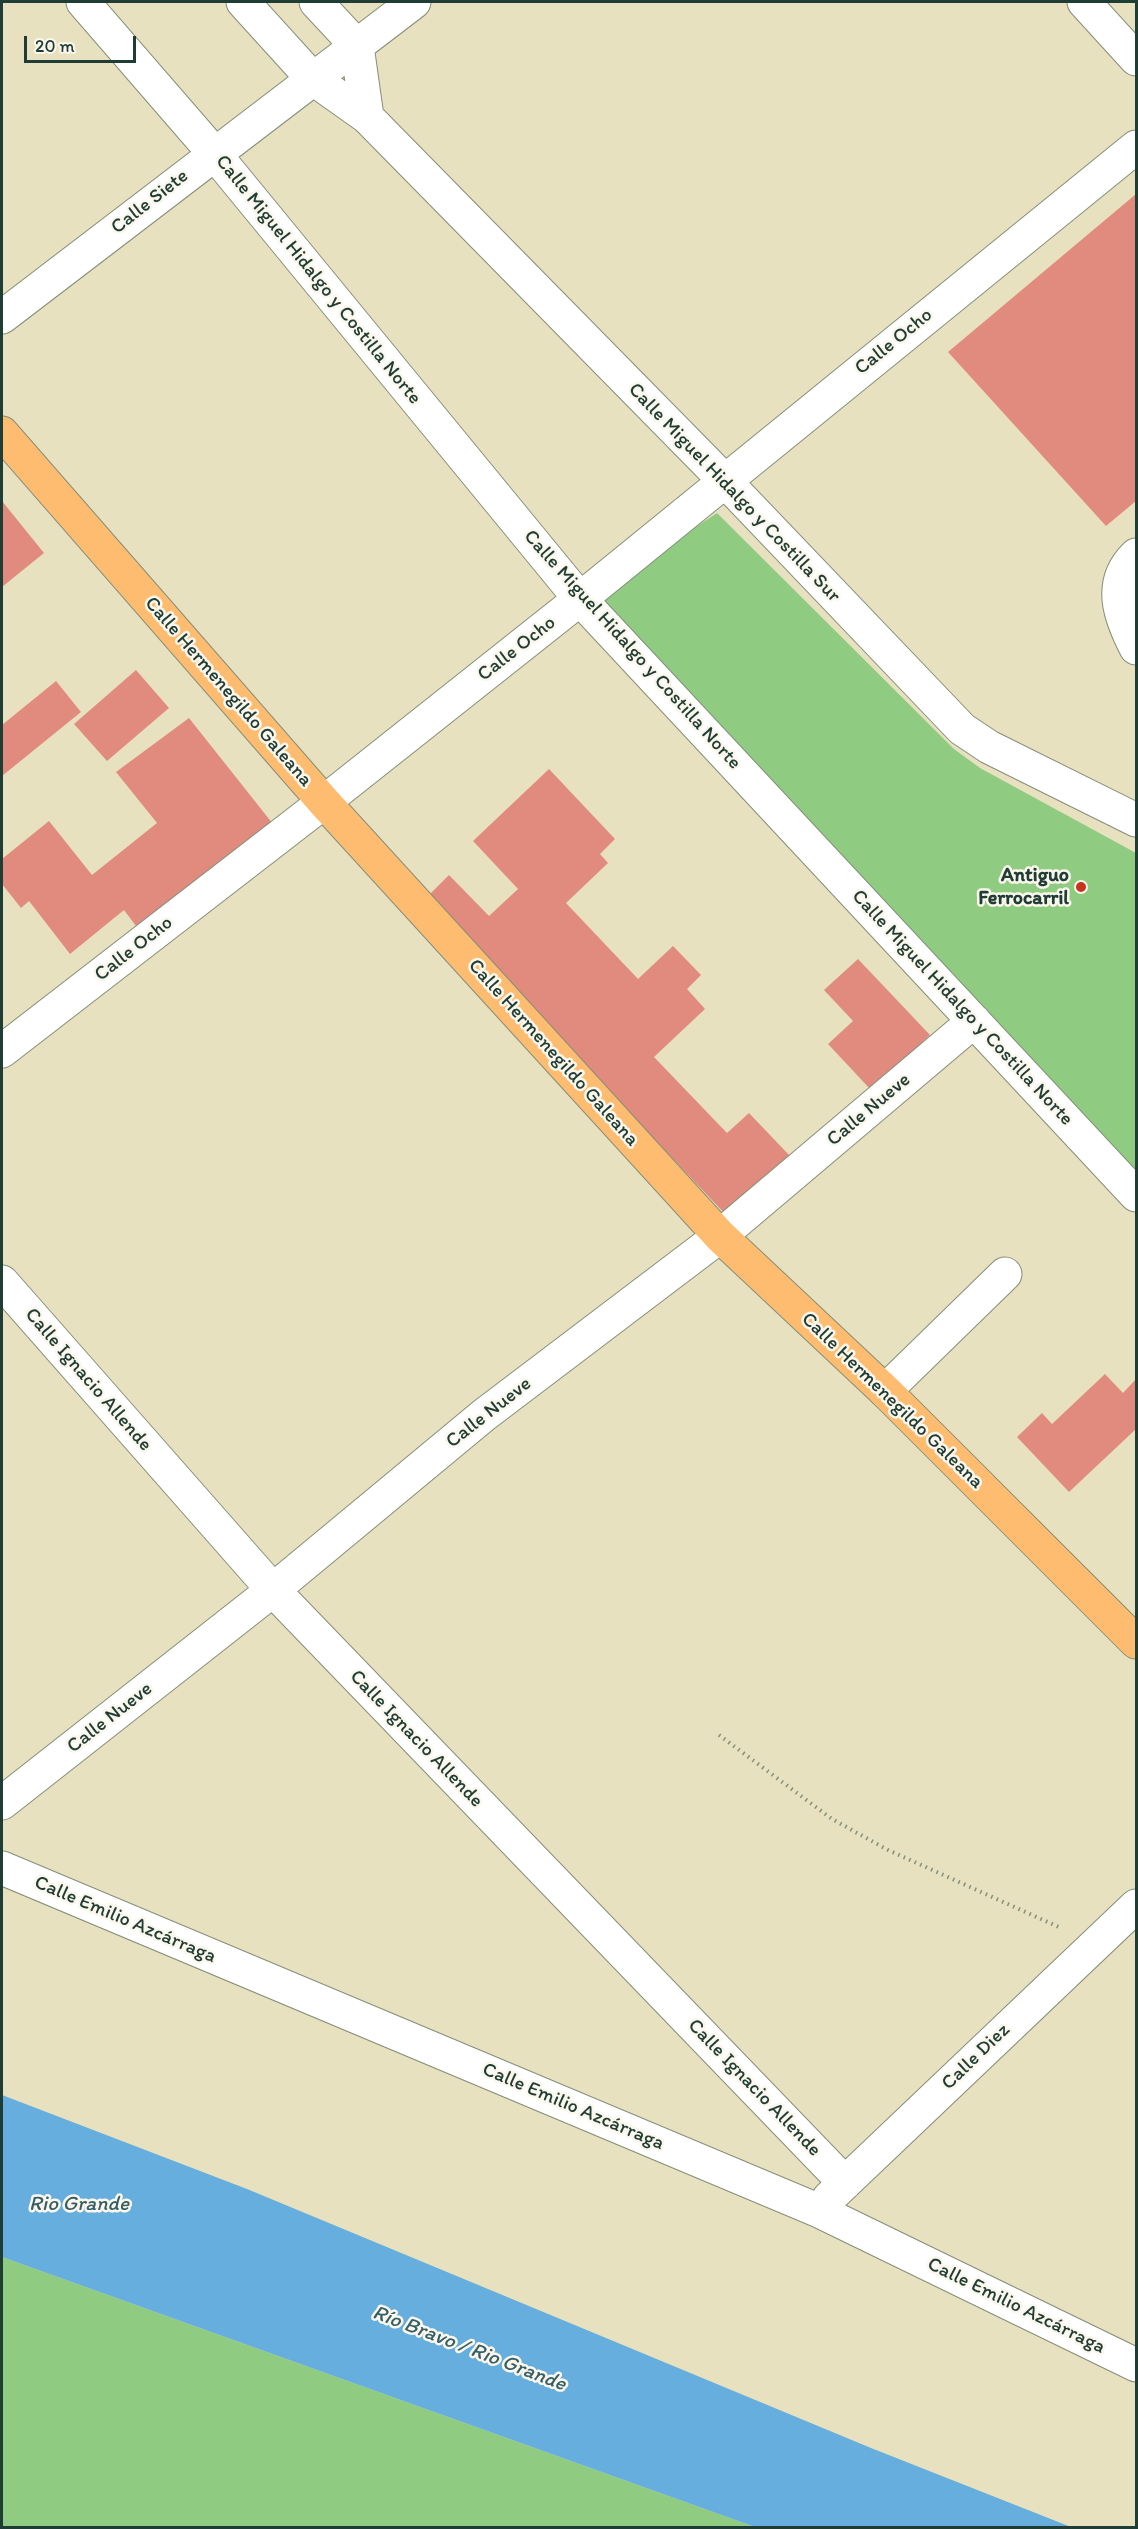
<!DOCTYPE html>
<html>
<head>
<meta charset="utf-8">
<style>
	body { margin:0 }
	#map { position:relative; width:1138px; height:2529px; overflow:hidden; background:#e8e1bf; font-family:Itim,sans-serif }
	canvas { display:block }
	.frame { position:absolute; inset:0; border:3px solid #1f3d34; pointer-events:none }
	.scale { position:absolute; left:24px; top:36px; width:112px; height:27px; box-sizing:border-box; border:3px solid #1f3d34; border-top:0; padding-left:8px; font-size:18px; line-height:21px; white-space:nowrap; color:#1f3d34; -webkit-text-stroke:4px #fbf7ec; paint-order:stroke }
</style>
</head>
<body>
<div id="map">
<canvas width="1138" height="2529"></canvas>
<div class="frame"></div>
<div class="scale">20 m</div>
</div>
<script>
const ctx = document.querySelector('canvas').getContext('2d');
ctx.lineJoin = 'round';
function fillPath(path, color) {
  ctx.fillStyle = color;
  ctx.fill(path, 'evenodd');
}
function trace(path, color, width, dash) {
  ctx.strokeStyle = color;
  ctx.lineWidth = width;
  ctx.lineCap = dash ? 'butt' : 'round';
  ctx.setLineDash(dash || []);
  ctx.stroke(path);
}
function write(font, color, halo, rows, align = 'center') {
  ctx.font = font + ' Itim,sans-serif';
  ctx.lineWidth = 5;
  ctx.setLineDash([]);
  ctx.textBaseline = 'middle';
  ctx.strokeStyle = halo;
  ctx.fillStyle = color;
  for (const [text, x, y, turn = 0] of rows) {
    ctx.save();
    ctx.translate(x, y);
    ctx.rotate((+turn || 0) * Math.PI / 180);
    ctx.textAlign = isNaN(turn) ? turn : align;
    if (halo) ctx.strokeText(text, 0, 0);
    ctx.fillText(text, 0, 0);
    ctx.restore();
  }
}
const green = new Path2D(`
	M717,513L954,749L980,768L1136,853V1182L586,599Z
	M2,2257L755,2527L2,2528Z`);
const water = new Path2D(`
	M2,2095L247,2189L871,2448L1071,2527H755L2,2257Z`);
const building = new Path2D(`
	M1136,194V501L1106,526L948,352Z
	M2,501L44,553L2,587Z
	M136,670L169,708L107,761L74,724Z
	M56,681L81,712L2,776V725Z
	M189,718L273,824L139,930L124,910L70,954L29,901L21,908L2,884V859L49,821L92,875L157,823L116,772Z
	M549,769L615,839L600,854L608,863L566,903L638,979L673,946L701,975L687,989L705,1009L654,1057L727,1133L749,1113L790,1156L727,1216L426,898L449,875L489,916L518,889L473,841Z
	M858,959L930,1035L871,1090L828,1044L853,1021L824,990Z
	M1105,1374L1123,1393L1136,1379V1429L1069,1492L1017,1437L1042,1413L1052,1424Z`);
const path = new Path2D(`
	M719,1735L832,1819L888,1850L1061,1928`);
const minor = new Path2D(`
	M83,2L213,152L580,599L1136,1195
	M243,2L312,78L367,117L724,480L962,729L989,747L1136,820
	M316,2L357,46L367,117
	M1084,2L1136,59
	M2,317L414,2
	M1136,555C1107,583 1120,617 1136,648
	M2,1051L324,802L580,599L1136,147
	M2,1282L273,1590L845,2183
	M885,1391L1005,1274
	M2,1803L273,1590L484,1415L720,1236L974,1021
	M2,1868L817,2210L1136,2365
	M829,2198L1136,1906`);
const major = new Path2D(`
	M2,433L324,802L720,1236L885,1391L1136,1642`);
const markers = [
	[1081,887,6,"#c8321e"]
];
const streetNames = [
	["Calle Siete",150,202,-38],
	["Calle Miguel Hidalgo y Costilla Norte",318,280,51],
	["Calle Ocho",894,342,-39],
	["Calle Miguel Hidalgo y Costilla Sur",734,493,46],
	["Calle Ocho",517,649,-38],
	["Calle Miguel Hidalgo y Costilla Norte",632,650,48],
	["Calle Hermenegildo Galeana",228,692,49],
	["Calle Ocho",134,949,-38],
	["Calle Miguel Hidalgo y Costilla Norte",962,1008,47],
	["Calle Hermenegildo Galeana",553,1053,48],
	["Calle Nueve",869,1110,-40],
	["Calle Ignacio Allende",88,1380,49],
	["Calle Hermenegildo Galeana",892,1401,44],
	["Calle Nueve",489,1413,-38],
	["Calle Nueve",110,1718,-38],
	["Calle Ignacio Allende",416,1739,46],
	["Calle Emilio Azcárraga",125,1920,23],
	["Calle Diez",976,2057,-44],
	["Calle Ignacio Allende",754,2088,46],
	["Calle Emilio Azcárraga",573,2107,23],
	["Calle Emilio Azcárraga",1016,2306,26]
];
const poiNames = [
	["Antiguo",1069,876],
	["Ferrocarril",1069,899]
];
const waterNames = [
	["Rio Grande",79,2205],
	["Río Bravo / Rio Grande",469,2349,21]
];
fillPath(green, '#8fcc82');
fillPath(water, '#65aedd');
fillPath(building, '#e18b7e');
trace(minor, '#848f7a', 35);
trace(major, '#848f7a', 35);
trace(path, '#848f7a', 4, [1.5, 4.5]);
trace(minor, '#fff', 33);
trace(major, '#febc70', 33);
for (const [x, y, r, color] of markers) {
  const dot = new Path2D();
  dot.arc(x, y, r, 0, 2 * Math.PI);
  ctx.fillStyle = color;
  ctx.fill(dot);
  trace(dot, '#fbf7ec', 2);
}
write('20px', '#1f3d34', '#fbf7ec', streetNames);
write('bold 20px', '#1f3d34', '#fbf7ec', poiNames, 'right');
write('italic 21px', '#345f67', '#fbf7ec', waterNames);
</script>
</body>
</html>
